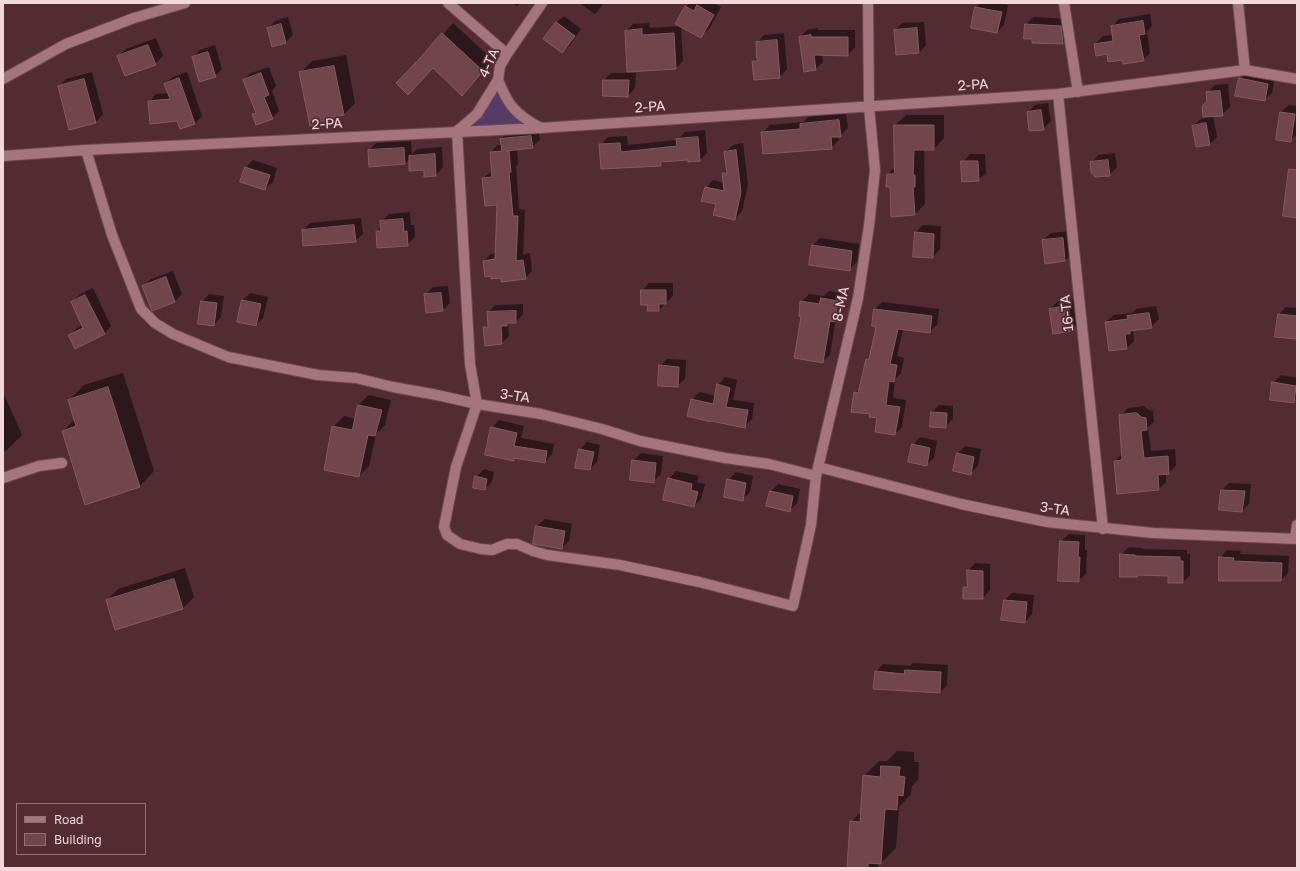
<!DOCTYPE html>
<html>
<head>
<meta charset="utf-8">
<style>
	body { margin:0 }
	#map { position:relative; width:1300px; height:871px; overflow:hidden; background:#532b32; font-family:"Golos Text",sans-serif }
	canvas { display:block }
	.frame { position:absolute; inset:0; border:4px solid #f3d8db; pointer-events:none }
	.legend { position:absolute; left:16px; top:803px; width:130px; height:52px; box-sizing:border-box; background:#532b32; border:1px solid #937076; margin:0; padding:5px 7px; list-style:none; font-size:12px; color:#f3d8db }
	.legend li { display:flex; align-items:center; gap:8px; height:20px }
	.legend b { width:20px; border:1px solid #937076 }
</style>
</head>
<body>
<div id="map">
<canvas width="1300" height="871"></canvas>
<div class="frame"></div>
<ul class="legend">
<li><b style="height:5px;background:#a4757c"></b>Road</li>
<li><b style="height:11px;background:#70464c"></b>Building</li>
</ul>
</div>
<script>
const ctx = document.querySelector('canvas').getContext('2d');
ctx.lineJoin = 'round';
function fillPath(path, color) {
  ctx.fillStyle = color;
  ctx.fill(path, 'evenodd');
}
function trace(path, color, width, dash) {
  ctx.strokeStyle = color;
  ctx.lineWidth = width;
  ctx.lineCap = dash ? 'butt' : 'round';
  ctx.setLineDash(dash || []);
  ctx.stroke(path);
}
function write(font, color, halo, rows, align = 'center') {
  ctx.font = font + ' "Golos Text",sans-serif';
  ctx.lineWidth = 3.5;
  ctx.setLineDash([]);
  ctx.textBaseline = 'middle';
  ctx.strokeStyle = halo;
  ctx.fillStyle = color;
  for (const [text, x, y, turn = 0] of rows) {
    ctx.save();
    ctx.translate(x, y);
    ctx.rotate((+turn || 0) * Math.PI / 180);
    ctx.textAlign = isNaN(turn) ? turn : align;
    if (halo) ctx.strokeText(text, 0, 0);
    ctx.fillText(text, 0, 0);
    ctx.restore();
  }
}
const green = new Path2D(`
	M498,80L504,94L540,128L457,131Z`);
const shadow = new Path2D(`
	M512,3H520L517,6Z
	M579,3H604L595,14Z
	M689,3H713L721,7L709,29L701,36L686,7Z
	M981,3H1000L1008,5L1004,25L997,32L976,7Z
	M1150,14L1152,26L1147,31L1150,53L1143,60L1122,59L1108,53L1095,44L1103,36L1113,35L1112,27L1119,19Z
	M564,16L581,29L570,45L562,52L556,23Z
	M288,17L293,35L286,42L273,46L268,28L275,21Z
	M1034,17L1068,19L1069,36L1062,43L1026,24Z
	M924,22L926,45L919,53L895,30L902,23Z
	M453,23L493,60L462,95L422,58Z
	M649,23L650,28L681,26L683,61L675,69L626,31L633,24Z
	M818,28V30H855V47L848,55L822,54L823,62L816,69L805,71L800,37L807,30Z
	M784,33L787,69L780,77L753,62L758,57L757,42L764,35Z
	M156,38L163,56L155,64L118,56L126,49Z
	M215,45L222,69L215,76L193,57L200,50Z
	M346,55L355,103L344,114L334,116L329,121L300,73L312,61Z
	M269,67L276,86L272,91L279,111L272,118L253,114L256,111L244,80L251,73Z
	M1247,71L1275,76L1272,93L1264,100L1240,79Z
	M92,72L103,114L96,122L59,86L66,79Z
	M187,72L202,116L195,124L178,120L149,102L156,94L169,93L165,84L173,77Z
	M611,73H636L635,88L628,96L604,80Z
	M1228,84L1230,107L1222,115H1213L1217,137L1210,144L1197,146L1193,126L1201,119L1209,117L1207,93L1215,85Z
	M1048,103L1051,121L1043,129L1028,112L1035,105Z
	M1289,105L1297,106V134L1290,141L1281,112Z
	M846,113L848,128L840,136H838L839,140L831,148L763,132L770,125L803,122L808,117Z
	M906,115H944V138L934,149H924L925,204L915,214L891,186L888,174L895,167V125Z
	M538,129L540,140L532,147L517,149L518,164L516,166L519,209L525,210L523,255L530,253L532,271L525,278L501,277L484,261L491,254L496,253L498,204L483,178L492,171L491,152L498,145H502L501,139L508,132Z
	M705,130L707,153L700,160L689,159L665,161L661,165L602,168L600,145L608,137L627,136L628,145L677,140L685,132Z
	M411,141L412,154L417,149L442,147L443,167L436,175L410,159L405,164L369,150L376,143Z
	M743,143L748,184L742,211L735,219L717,203L706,188L713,180L724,183L723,174L728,169L725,152L733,145Z
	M1115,153L1117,167L1109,175L1091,163L1098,155Z
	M970,154H985L986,173L978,180L963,162Z
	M253,160L277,168L273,182L265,189L246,167Z
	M410,212L411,225H414L415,237L407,245L377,231L382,226L381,222L389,214Z
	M361,218L363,234L355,241L303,230L310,223Z
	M923,225L941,226L940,249L933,257L916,232Z
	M1070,231L1072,253L1065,261L1046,262L1043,240L1051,233Z
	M820,238L859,244L857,262L849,270L810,264L813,245Z
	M173,271L182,294L175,301L143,287L151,279Z
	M649,283H673V296L659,310L649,304L642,291Z
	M448,286L450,303L443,310L425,295L433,287Z
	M93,288L111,326L104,334L69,335L77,328L83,325L72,302L79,295Z
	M829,291L845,294L842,313L836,318L830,355L822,362L803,316L801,302L809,294L824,296Z
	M250,293L268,297L263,318L256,325L243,300Z
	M209,294L224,296L221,317L214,325L202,302Z
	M1075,299L1079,322L1072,330L1050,309L1057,302Z
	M882,302L939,309L937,325L929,332L903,329L897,356L904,358L901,373L895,379L893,398L906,400L902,427L895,434L878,418L871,413L855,393L861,387L867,359L871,355L877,326L875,309Z
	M523,304V314L516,322L508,323L509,336L502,343L484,328L489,323L488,312L496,305Z
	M1156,306L1159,319L1151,327L1133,329L1134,341L1127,348L1106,322L1114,315L1132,313L1136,309Z
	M1286,307L1297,308V338L1279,314Z
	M667,359L686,360L685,379L677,386L660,366Z
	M123,373L154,471L140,486L63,431L75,419L69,400L84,385Z
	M1281,375L1297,378V398L1293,402L1273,383Z
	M725,377L737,380L733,400L754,403L752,419L744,427L692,399L700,392L715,396L718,385Z
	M3,392L22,435L7,450L3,452Z
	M369,395L391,400L385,425L376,434L369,466L359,476L333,427L344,416L355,419L358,405Z
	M939,405L953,406V419L945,427L932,412Z
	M1144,406L1149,410L1153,411L1154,422L1148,427L1151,451L1175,449L1176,465L1169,473H1166V482L1159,489L1115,461L1122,454L1120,416L1128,408Z
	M499,420L524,426L521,438L554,444L552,454L545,462L516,457L513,460L492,428Z
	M920,437L937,441L934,458L926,465L913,445Z
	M587,442L600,445L597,462L590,469L579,450Z
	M965,446L981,449L978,466L970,474L957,454Z
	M641,453L663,456L661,474L653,482L633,461Z
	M484,469L494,472L492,482L485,489L476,477Z
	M676,471L699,476L697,482L705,484L701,499L694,506L669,479Z
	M736,472L753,476L750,492L742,500L728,480Z
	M1229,483L1251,484L1249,504L1242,511L1220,509L1222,490Z
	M778,484L800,489L797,503L789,511L771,491Z
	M545,519L572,524L569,541L562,548L537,526Z
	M1069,534L1085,535V550H1087L1086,574L1078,581L1061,541Z
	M1129,547L1142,548V549L1187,550V554H1190V575L1183,582L1169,575L1139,574L1137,576L1121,555Z
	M1227,550L1241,551L1240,554L1289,556L1288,573L1281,580L1220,558Z
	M975,563L990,564V590L983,598L964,587L968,584V571Z
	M185,568L194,597L183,608L116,629L107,600L118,589Z
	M1012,593L1034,595L1032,614L1025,622L1003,619L1005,600Z
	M913,663L948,665L947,685L940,692L876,672L883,664L910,666Z
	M897,751L914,752V762H919L918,780L912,786L911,794L899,807L896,848L876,868H848L851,822L862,811L864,776L879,761H887Z`);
const building = new Path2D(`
	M697,5L714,15L701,38L675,24L685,6L694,11Z
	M975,7L1002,12L997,33L971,28Z
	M1143,21L1145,34L1139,35L1144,61L1123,64L1122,60L1108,62L1107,54L1096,56L1094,44L1113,41L1111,26Z
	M556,22L575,36L562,53L543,39Z
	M281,24L286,43L272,47L267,28Z
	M1025,24L1061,26L1063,44L1032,43V39H1024Z
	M917,28L919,53L896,55L894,30Z
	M642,29V35L674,33L676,69L627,72L625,31Z
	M442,33L483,71L462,96L433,68L408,95L396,83L421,57Z
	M811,35V37H848V56L814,55L816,70L804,72L799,37Z
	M777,40L780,78L754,80L752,61H757L756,42Z
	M148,45L156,65L125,76L117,56Z
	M208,52L216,77L199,82L192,57Z
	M334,66L344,115L329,118L330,122L310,126L299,72Z
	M261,73L269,95L264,97L273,119L256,125L252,114L256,113L243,80Z
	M179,78L195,124L180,129L177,121L150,124L148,101L170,99L164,84Z
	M1239,78L1268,84L1265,101L1235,96Z
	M84,79L96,123L69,130L58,86Z
	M603,80H629L628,97L603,96Z
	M1220,91L1223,116L1203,117L1202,106L1207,101L1206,92Z
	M1041,110L1044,130L1029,131L1027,112Z
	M1280,112L1295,114L1291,142L1276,140Z
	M839,120L841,137H831L832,149L763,154L761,132L800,129V124Z
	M1206,123L1210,145L1196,147L1192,126Z
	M894,125H934V150H914L913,175H915V187H913L915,215L891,217L890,187H886L887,174H894Z
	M531,136L533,148L506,151L509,150L511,172H509L513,216H518L516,261L523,260L526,279L501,282V278L491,279V276L485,277L483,261L495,259L497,205L485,206L482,178L492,177L490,152L502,151L500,139Z
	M698,137L700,161L688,162V160L661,162V166L601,169L599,144L620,143L621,152L677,146L676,139Z
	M404,148L405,164L369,167L368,150Z
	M736,150L741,192L735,220L713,215L716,204L701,201L705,187L724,191L722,173H727L724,152Z
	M435,154L436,176L424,177V170L409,171V156Z
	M1108,160L1110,176L1095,177L1091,172L1090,162Z
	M961,161H978L979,181L962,182Z
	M245,167L270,175L265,190L240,182Z
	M1289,169L1297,170V218L1283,216Z
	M403,219L404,232L407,231L408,246L377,248L376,231H381L380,221Z
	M354,225L356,242L303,246L302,230Z
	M915,232L934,234L933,258L913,257Z
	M1063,238L1065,261L1045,264L1042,240Z
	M812,245L852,251L850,271L809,265Z
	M166,277L175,302L152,311L142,286Z
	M641,290H666V304H659V311H647L648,305H641Z
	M441,293L443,311L426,313L424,294Z
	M85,295L105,334L75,349L68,335L83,328L71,302Z
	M821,298L838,301L835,322L830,321L823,363L794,358L801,317L799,316L800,301L819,304Z
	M242,300L261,304L256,326L237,322Z
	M201,301L217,303L214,326L198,324Z
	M1068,306L1072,331L1053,334L1049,309Z
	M874,309L932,316L930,333L898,329L890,364L897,365L894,382L889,381L886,405L900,407L895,435L875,432L877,418L869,417L870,414L851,412L854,392L858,393L866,359H869L876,327L872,326Z
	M516,311V323H507V326H501L502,344L485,346L483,327H488L487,312Z
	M1149,313L1152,328L1130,331V334H1125L1127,349L1109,351L1105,322L1128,319L1127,316Z
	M1278,314L1297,316V339L1275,337Z
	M659,365L679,367L678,387L658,386Z
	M1272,382L1296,386L1294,403L1270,400Z
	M717,384L730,388L726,407L748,410L745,428L711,421V422L687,416L691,399L713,404Z
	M108,387L140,487L85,505L62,431L76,426L68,400Z
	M358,405L382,410L375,436L368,435L359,477L324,470L332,426L352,430Z
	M931,412L947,413L946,428L930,427Z
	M1137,413L1141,417L1146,418L1147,430L1141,431L1144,458L1168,456L1169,474L1158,475L1159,490L1117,494L1114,461L1122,460L1119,415Z
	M491,427L517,433L514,446L547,451L545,463L514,458V461L485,455Z
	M912,444L930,448L927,466L908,462Z
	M579,449L594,452L590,470L575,468Z
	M957,453L974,457L971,475L953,471Z
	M632,460L656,463L654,483L630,480Z
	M475,476L487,479L485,490L473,488Z
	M668,478L692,484L691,490L698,492L694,507L663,500Z
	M727,479L746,483L743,501L724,497Z
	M1221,490L1245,491L1242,512L1219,510Z
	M770,491L793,496L790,512L766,506Z
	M536,526L565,531L562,549L533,544Z
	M1060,541L1079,542L1078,557H1080L1079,582L1058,581Z
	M1120,554L1135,555V556L1180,557V561H1183V583H1168V576L1138,575L1137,577H1120Z
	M1219,557L1234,558L1233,561L1282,563L1281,581H1219Z
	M967,570L983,571V599H963V587H967Z
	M174,579L183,609L115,630L106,600Z
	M1004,600L1027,602L1025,623L1001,620Z
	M905,670L941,672L940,693L873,689L875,671L904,674Z
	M881,766L900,767L899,776L905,777L903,796L898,795L897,810L885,809L881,864L868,863V868H847L850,821L860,822L863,775L880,777Z`);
const minor = new Path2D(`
	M448,3L507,54
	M1064,3L1078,92
	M1238,3L1245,70
	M3,79L66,44L134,18L185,3
	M498,80C508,105 515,114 539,127
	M1058,94L1103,529
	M457,131L470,364L477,404L541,414L602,429L640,441L725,458L769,464L816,476
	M457,131L477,114L498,80L500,66L507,54L542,3
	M86,150L112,235L141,309L155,323L173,334L228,357L318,375L356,378L393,387L437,395L477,404L456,467L444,527L447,535L460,544L481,549L492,550L507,544H517L533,551L547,555L620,565L699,582L793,606L811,525L816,476L858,298L869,226L875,170L869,107L868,3
	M3,156L86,150L540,128L1058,94L1245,70L1297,79
	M818,467L961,504L1047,522L1153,533L1297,539
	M3,478L39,466L62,463
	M1295,539L1297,525`);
const streetNames = [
	["4-ТА",489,63,-66],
	["2-РА",973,85,-4],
	["2-РА",650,107,-4],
	["2-РА",327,124,-3],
	["8-МА",841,304,-78],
	["16-ТА",1067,313,-96],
	["3-ТА",515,396,8],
	["3-ТА",1055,509,8]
];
fillPath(green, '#543b66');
fillPath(shadow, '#0007');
fillPath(building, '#70464c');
trace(building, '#865960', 1);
trace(minor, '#6c4950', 12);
trace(minor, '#a4757c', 10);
write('14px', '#f3d8db', '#532b32', streetNames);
</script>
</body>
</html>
